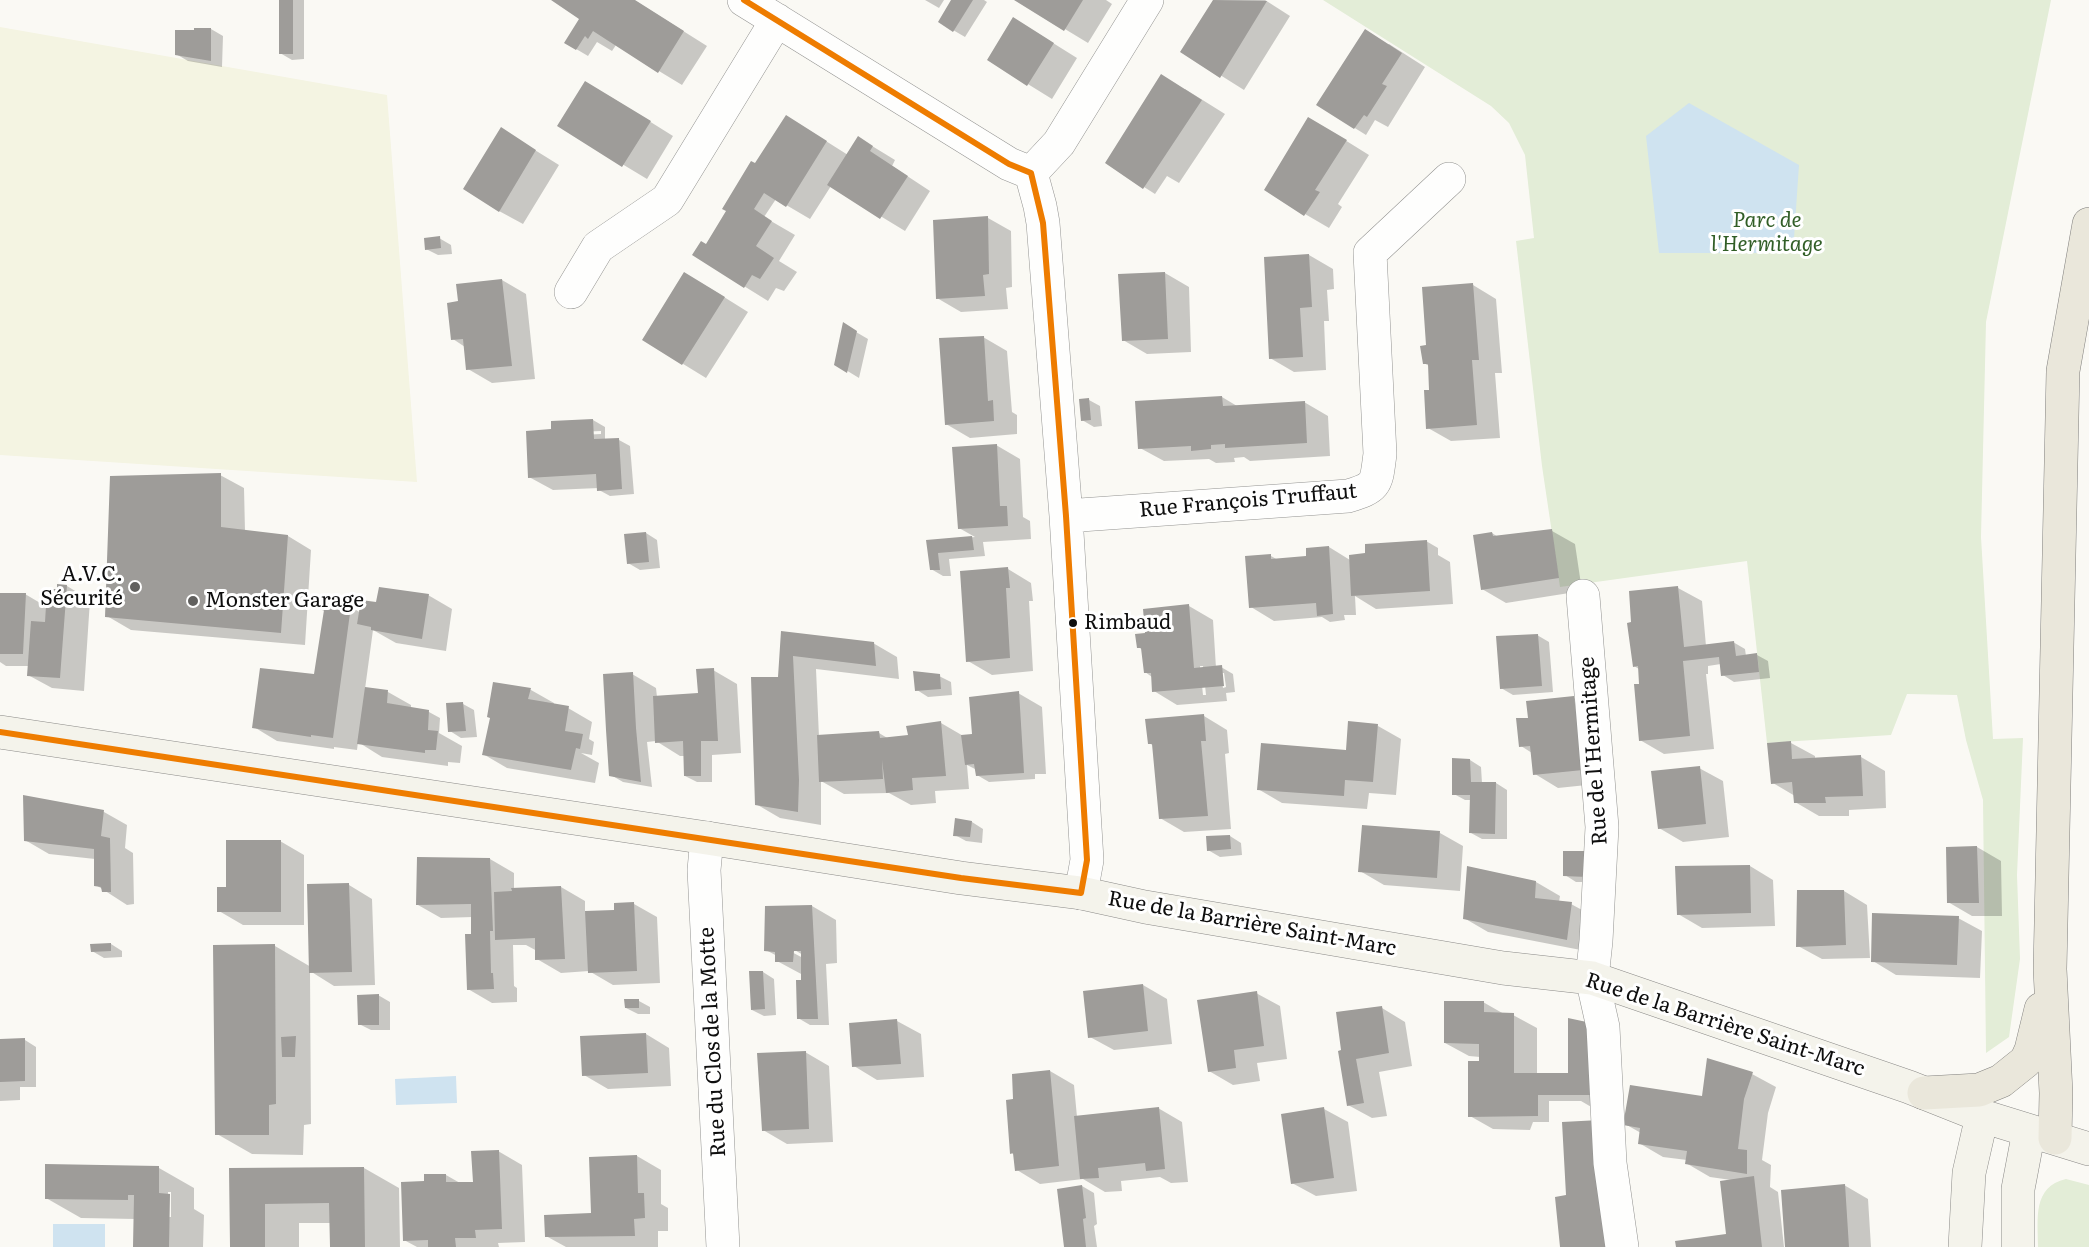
<!DOCTYPE html>
<html>
<head>
<meta charset="utf-8">
<style>
	body { margin:0 }
	canvas { display:block; background:#faf9f4 }
</style>
</head>
<body>
<canvas width="2089" height="1247"></canvas>
<script>
const ctx = document.querySelector('canvas').getContext('2d');
ctx.lineJoin = 'round';
function fillPath(path, color) {
  ctx.fillStyle = color;
  ctx.fill(path, 'evenodd');
}
function trace(path, color, width, dash) {
  ctx.strokeStyle = color;
  ctx.lineWidth = width;
  ctx.lineCap = dash ? 'butt' : 'round';
  ctx.setLineDash(dash || []);
  ctx.stroke(path);
}
function write(font, color, halo, rows, align = 'center') {
  ctx.font = font + ' Literata,serif';
  ctx.lineWidth = 6;
  ctx.setLineDash([]);
  ctx.textBaseline = 'middle';
  ctx.strokeStyle = halo;
  ctx.fillStyle = color;
  for (const [text, x, y, turn = 0] of rows) {
    ctx.save();
    ctx.translate(x, y);
    ctx.rotate((+turn || 0) * Math.PI / 180);
    ctx.textAlign = isNaN(turn) ? turn : align;
    if (halo) ctx.strokeText(text, 0, 0);
    ctx.fillText(text, 0, 0);
    ctx.restore();
  }
}
const farmland = new Path2D(`
	M0,27L387,95L417,482L0,455Z`);
const green = new Path2D(`
	M1323,0H2051L1986,322L1981,537L1993,739L2023,738L2017,875L2020,959L2009,1037L1986,1053L1983,800L1966,740L1957,695L1907,694L1891,735L1767,743L1747,561L1560,587L1542,466L1516,241L1534,238L1525,155L1509,123L1491,106Z
	M2066,1179L2089,1185V1247H2038C2038,1219 2032,1187 2066,1179Z`);
const water = new Path2D(`
	M1689,103L1799,165L1793,253H1659L1646,136Z
	M456,1076L457,1103L396,1105L395,1079Z
	M53,1224H105V1247H53Z`);
const shadow = new Path2D(`
	M281,0H304V59L292,60L280,53Z
	M554,0H634L707,46L682,85L616,45L612,51L597,42L588,56L566,43L582,18Z
	M925,0H944L939,8Z
	M953,0H984L987,2L965,37L953,30Z
	M1017,0H1106L1112,4L1088,43Z
	M1215,0H1265L1290,16L1244,90L1182,51Z
	M211,29L223,36L222,67L188,61L176,54V32Z
	M1037,33L1077,58L1052,99L989,60Z
	M1389,44L1425,67L1388,127L1375,120L1366,135L1318,105Z
	M1185,89L1225,114L1179,183L1167,176L1155,194L1144,187Z
	M609,96L673,136L647,179L559,126Z
	M501,129L559,165L523,224L499,211Z
	M810,131L848,155L859,138L895,160L892,166L930,191L905,231L831,186L810,219L776,199L764,217L795,235L779,261L797,272L784,291L776,288L768,301L694,255L706,245L756,165Z
	M1332,132L1369,155L1338,204L1342,207L1329,228L1305,214Z
	M988,218L1011,231L1012,287L1006,288L1008,309L961,312L937,298Z
	M439,238L451,245L452,254L438,255L426,249Z
	M1309,255L1333,269L1334,289L1327,290L1329,321H1324L1326,370L1294,372L1270,358L1265,258Z
	M1165,273L1189,287L1191,352L1147,354L1123,340Z
	M502,280L526,294L535,379L492,383L468,369L465,347L453,339L458,303Z
	M1473,285L1496,299L1502,373H1495L1500,438L1451,441L1428,428L1431,391L1429,366L1424,363L1427,347Z
	M708,287L748,312L706,378L644,340Z
	M844,325L868,339L859,378L836,364Z
	M983,337L1007,351L1012,412L1017,415V434L970,438L946,424Z
	M1222,397L1237,406L1304,402L1328,416L1330,456L1250,461L1244,457L1234,458L1235,462L1216,463L1209,459L1164,461L1140,448Z
	M1089,400L1100,406L1102,426L1094,427L1082,420Z
	M593,420L605,427V440H619L630,446L634,494L610,496L599,490V488L553,490L529,477L553,430V423ZM601,431V434L556,436V433Z
	M996,445L1020,459L1023,517L1030,521L1031,539L983,542L985,556L949,559L951,576H943L931,569L927,541L975,537L959,528Z
	M220,475L244,488L245,531L288,536L311,550L305,645L131,630L107,616Z
	M1552,531L1575,544L1582,591L1506,603L1482,589L1492,533L1498,537Z
	M646,533L657,540L660,568L640,570L628,563Z
	M1426,541L1438,548V555L1450,562L1453,604L1376,609L1355,596L1356,615H1344L1345,620L1330,622L1322,617L1274,621L1251,607L1271,556L1278,560L1308,558L1329,547L1350,560Z
	M1008,569L1031,583L1033,601H1029L1033,671L992,675L968,661Z
	M67,586L90,600L84,691L52,688L28,675L29,666H6L0,662V594H25L47,607L59,590Z
	M1678,588L1702,601L1706,646L1733,642L1745,649L1746,656L1757,655L1768,661L1770,678L1734,682L1723,675L1721,664L1708,666V674H1706L1714,749L1664,754L1640,740L1641,686L1639,669L1634,666Z
	M428,595L452,609L446,651L396,643L373,630L365,689L388,692L411,705V708L429,712L440,718L439,733L462,746L460,763L448,762V766L382,757L358,742L357,750L334,747V749L277,741L254,727L316,676L326,612L318,608L319,604L351,607L361,613L375,604Z
	M1189,606L1213,620L1216,668L1221,667L1233,674L1235,692L1226,693L1227,701L1177,705L1154,691L1152,677L1145,672L1143,650L1138,647L1145,635ZM1200,666H1203L1206,695H1203ZM1221,673H1224L1226,687L1223,688Z
	M782,632L873,643L897,657L899,679L816,669L819,737L879,733L889,739L910,736L941,723L965,737L974,736L1018,693L1042,707L1046,774H1035V779L989,782L977,775V770L967,765L969,789L935,791L936,803L911,805L889,793L844,794L821,781V825L780,818L756,804L780,679Z
	M1537,635L1549,642L1553,692L1513,695L1501,688Z
	M713,670L737,684L741,753L712,755V782H697L685,776V756H680L656,741L647,742L652,787L623,782L611,775L632,674L656,688L657,697L699,694Z
	M939,676L951,682L952,695L928,697L917,690Z
	M494,683L531,690L554,703V705L568,708L592,722L589,739L594,742L592,755L581,753L599,763L595,783L507,768L483,754L492,719Z
	M1574,698L1598,711L1606,783L1558,788L1535,774L1532,753L1521,746L1529,719Z
	M463,704L474,710L477,737L461,738L450,731Z
	M1204,716L1227,730L1229,753L1225,754L1231,829L1184,832L1160,818L1154,746L1149,743Z
	M1378,726L1401,739L1396,795L1369,793L1367,809L1282,803L1258,789L1348,752Z
	M1791,743L1815,756V759L1861,757L1885,771L1886,808L1849,810V816H1819L1795,802V796L1773,783Z
	M1470,760L1481,767L1482,783H1496L1507,790V839H1482L1471,833L1472,800H1465L1454,794Z
	M1699,768L1723,781L1729,837L1683,842L1659,828Z
	M104,812L127,825L125,848L133,853L134,904L127,905L96,885L95,859L49,854L25,840Z
	M972,822L983,829L982,843L966,841L955,835Z
	M1440,833L1463,846L1460,891L1384,885L1360,871Z
	M1230,836L1241,843L1242,855L1220,857L1208,850Z
	M280,841L304,855V925H243L219,911L227,888Z
	M1977,847L2001,861L2002,916H1972L1948,902Z
	M1564,853L1598,882H1576L1565,875Z
	M490,859L514,873V889L561,887L585,901V913L616,912L634,904L657,917L660,983L613,985L589,971L561,973L537,959V951L526,945H513L514,986L517,988V1002L492,1003L468,989L473,917L441,918L418,905Z
	M1750,866L1773,880L1775,926L1702,928L1678,914Z
	M1536,882L1560,896L1559,902L1571,904L1595,917L1591,952L1488,932L1464,918Z
	M349,885L372,899L375,985L334,986L310,971L311,1124L304,1125L303,1155L252,1154L217,1134L275,946L311,967Z
	M1844,891L1867,905L1870,958L1822,959L1798,946Z
	M812,906L836,920L837,963L826,964L829,1025H810L798,1018L803,975L777,961V956L766,950ZM788,946L803,955V958L786,949Z
	M1958,918L1982,931L1980,978L1896,975L1873,961Z
	M111,944L122,951V957L104,958L92,951Z
	M763,972L774,979L776,1015L764,1016L752,1010Z
	M1143,985L1167,999L1172,1044L1114,1050L1090,1037Z
	M1256,993L1280,1006L1287,1059L1257,1063L1260,1081L1233,1085L1209,1071Z
	M378,995L390,1002V1030H371L359,1024Z
	M639,1001L650,1007V1014H638L626,1008Z
	M1483,1002L1504,1014L1513,1015L1537,1028V1074H1569L1595,1026L1593,1108L1581,1101H1549V1122H1533L1530,1130L1493,1129L1470,1116L1480,1057L1469,1056L1445,1043Z
	M1382,1008L1405,1022L1412,1066L1379,1072L1387,1116L1372,1118L1348,1105L1340,1052Z
	M897,1021L921,1034L924,1077L877,1080L854,1066Z
	M646,1034L669,1048L671,1086L608,1089L584,1075Z
	M25,1040L36,1047V1087H20V1100L0,1101V1041Z
	M805,1052L829,1066L833,1142L787,1144L763,1130Z
	M1050,1071L1074,1085L1077,1117L1158,1108L1182,1122L1188,1182L1171,1183L1160,1177L1121,1181L1122,1191L1105,1192L1083,1179L1040,1184L1017,1170L1015,1155L1011,1153L1015,1101Z
	M1752,1074L1776,1087L1768,1113L1762,1160L1771,1165L1770,1187L1778,1192L1784,1247H1678L1727,1235L1731,1180L1710,1177L1686,1163L1687,1160L1663,1157L1639,1143L1641,1133L1625,1124L1703,1097Z
	M1324,1109L1348,1122L1357,1191L1316,1196L1292,1183Z
	M498,1151L522,1165L525,1242L498,1243L499,1247H417L404,1240L425,1182L446,1175L460,1183H475Z
	M637,1156L661,1170V1204L668,1208V1231H658V1247H566L546,1236L593,1214L591,1159Z
	M47,1165L159,1168L194,1188V1209L204,1215L203,1247H135V1219L81,1218L46,1198ZM168,1192H171V1217H168Z
	M364,1168L399,1188L400,1247H331V1223H299V1247H231L230,1169Z
	M1844,1185L1868,1199L1871,1247H1788Z
	M1082,1186L1094,1193L1097,1224L1094,1226L1097,1247H1066Z`);
const building = new Path2D(`
	M279,0H293V54H279Z
	M551,0H635L684,31L658,73L593,31L588,39L585,36L576,50L564,43L579,19Z
	M951,0H973L953,32L938,22Z
	M1014,0H1083L1064,31Z
	M1213,0L1267,1L1220,78L1180,52Z
	M1013,17L1054,43L1027,86L987,60Z
	M194,28H211V61L175,55V30H194Z
	M1365,29L1402,53L1382,84L1387,86L1367,117L1364,115L1354,129L1316,105Z
	M1161,74L1202,100L1143,189L1105,163Z
	M585,81L651,121L622,167L557,126Z
	M786,115L827,141L786,207L764,193L754,209L772,221L756,246L774,258L760,279L752,275L744,288L692,255L701,241L706,244L726,211L722,209L751,161L755,163Z
	M1308,117L1347,140L1315,190L1320,192L1304,216L1264,190Z
	M501,127L536,150L499,212L463,189Z
	M858,136L873,146L870,151L908,176L880,219L827,185Z
	M988,216L989,274L983,275L985,296L936,299L933,220Z
	M440,236L441,248L425,250L424,238Z
	M1309,254L1312,307L1300,308L1303,357L1269,359L1264,257Z
	M684,272L725,297L682,365L642,340Z
	M1165,272L1168,339L1122,341L1118,274Z
	M502,279L512,366L466,370L463,339L451,340L447,303L458,301L456,284Z
	M1473,283L1479,360H1472L1477,425L1426,429L1424,390H1429L1428,364H1423L1420,346L1426,345L1422,287Z
	M843,322L857,331L847,373L834,365Z
	M984,336L988,401L993,400L994,421L945,425L939,338Z
	M1222,396L1223,406L1305,401L1307,443L1225,448V444L1211,445V449L1191,451V446L1138,449L1135,401Z
	M1089,398L1091,420L1081,421L1079,399Z
	M593,419L594,439L619,438L622,489L597,491L596,474L528,478L526,431L551,429V421Z
	M997,444L1000,506H1007L1008,526L958,529L952,447Z
	M221,473V527L288,535L281,633L105,617L110,476Z
	M1552,529L1559,578L1481,590L1473,535L1492,532L1493,536Z
	M646,532L649,562L627,564L624,534Z
	M972,536L974,550L938,553L940,570H930L926,540Z
	M1427,540L1430,591L1351,596L1349,555L1365,553V544Z
	M1329,546L1333,614L1317,616L1316,603L1249,608L1245,556L1271,554V559L1306,556V548Z
	M1008,567L1010,588H1006L1010,658L966,662L960,571Z
	M57,584L67,585L60,678L27,676L31,621L45,622L47,589H57Z
	M1678,586L1684,647L1734,641L1736,656L1757,653L1759,672L1721,676L1719,657L1683,661L1690,736L1639,741L1634,684H1639L1638,666L1633,667L1627,623L1631,622L1629,591Z
	M379,587L429,594L422,639L371,630V627L357,624L361,600L376,602Z
	M0,593H26L23,654H0Z
	M317,602L351,606L333,738L311,735V737L252,728L260,668L314,674L324,610L317,609Z
	M1189,604L1194,668L1222,665L1224,686L1152,692L1151,673H1144L1141,648H1137L1135,634L1145,633L1143,609Z
	M781,631L874,642L876,666L793,656L799,780L798,812L755,805L751,677H778Z
	M1538,634L1542,686L1500,689L1496,636Z
	M714,668L718,741H701V776H684L683,741L655,743L653,696L698,693L696,669Z
	M913,671L940,674L941,689L915,691Z
	M633,672L636,728L641,782L609,776L606,730L603,674Z
	M493,682L531,688L528,699L569,706L565,731L583,734L580,749L576,748L571,770L482,755L490,718L487,717Z
	M365,687L388,690L387,703L429,710L428,730L438,731L436,750H425V753L357,744Z
	M1019,691L1024,773L976,776L974,764L965,765L961,735L972,734L969,697Z
	M1574,696L1583,770L1533,775L1530,746L1519,747L1516,718H1528L1526,701Z
	M463,702L466,731L448,732L446,703Z
	M1204,714L1206,741H1201L1208,816L1159,819L1152,744H1148L1145,719Z
	M941,721L946,776L912,778L913,790L886,793L882,760L883,779L819,782L817,735L879,731L880,738L908,735L906,726Z
	M1348,721L1378,724L1373,782L1345,780L1344,796L1257,790L1261,743L1346,750Z
	M1791,741L1792,759L1861,755L1863,796L1825,797L1826,803H1794L1792,782L1771,784L1767,743Z
	M1452,758L1470,759L1471,782H1496L1495,834L1469,833L1470,795H1452Z
	M1700,766L1706,824L1658,829L1651,771Z
	M23,795L104,810L101,836L110,838L111,892H102L101,887L94,886V849L24,841Z
	M955,818L972,821L970,837L953,836Z
	M1362,825L1440,831L1437,878L1358,872Z
	M1230,835L1231,849L1207,851L1206,836Z
	M226,840H281V912H217V887H226Z
	M1977,846L1979,903H1947L1946,847Z
	M1563,851H1587V877L1563,876Z
	M417,857L490,858L493,931H490L491,973H493L494,989L467,990L465,934H471V904L416,905Z
	M1750,865L1751,913L1677,915L1675,866Z
	M1467,866L1536,881L1535,898L1572,902L1567,940L1463,919Z
	M349,883L352,972L309,973L307,884Z
	M561,886L565,959L535,960V938L495,940L494,892L512,891L511,888Z
	M1797,890H1844L1846,945L1796,947Z
	M634,902L637,971L588,973L585,911L614,910V903Z
	M812,905L818,1019H797L796,980H801V951H794L793,962H775V952L764,951L765,906Z
	M1872,913L1959,916L1957,965L1871,962Z
	M111,943V951L91,952L90,944Z
	M275,944L276,1104L269,1105V1135H215L213,945Z
	M749,971H763L765,1009L751,1010Z
	M1143,984L1148,1031L1088,1038L1083,991Z
	M1257,991L1264,1046L1234,1050L1236,1068L1208,1072L1197,1000Z
	M379,994V1025H358L357,995Z
	M624,999H639V1008H625Z
	M1444,1001H1484V1012L1514,1013V1073H1568V1018L1596,1024L1595,1095H1538V1116L1468,1117V1061H1479V1044L1444,1043Z
	M1382,1006L1389,1053L1356,1059L1364,1103L1347,1106L1338,1051L1341,1050L1336,1012Z
	M897,1019L901,1064L852,1067L849,1023Z
	M646,1033L648,1073L582,1076L580,1036Z
	M296,1036L295,1057H282L281,1037Z
	M25,1038V1081L0,1082V1039Z
	M806,1051L809,1129L762,1131L757,1053Z
	M1707,1058L1753,1072L1744,1099L1738,1149L1747,1150V1174L1685,1164L1687,1151L1638,1144L1640,1128L1623,1125L1630,1085L1702,1096Z
	M1050,1070L1059,1166L1015,1171L1013,1153L1010,1154L1006,1100L1013,1099L1012,1074Z
	M1159,1107L1165,1169L1146,1171L1145,1163L1098,1168L1099,1178L1080,1179L1074,1116Z
	M1324,1107L1334,1178L1291,1184L1281,1114Z
	M1600,1120L1615,1247H1560L1555,1197L1566,1195L1562,1122Z
	M499,1150L502,1229L475,1230L476,1238H455L456,1247H428V1240L403,1241L401,1182L424,1181V1174H446V1182H473L471,1151Z
	M637,1155L638,1193H644L645,1218L634,1219L635,1236L545,1237L544,1215L591,1213L589,1157Z
	M45,1164L159,1166V1193L170,1194L169,1247H133L134,1195H128V1200L45,1199Z
	M364,1167L365,1247H330L329,1203L265,1204V1247H230L229,1168Z
	M1754,1176L1762,1247H1676L1675,1241L1726,1234L1720,1181Z
	M1845,1184L1849,1247H1785L1781,1190Z
	M1082,1185L1086,1218L1083,1219L1086,1247H1064L1057,1189Z`);
const street = new Path2D(`
	M744,0L1009,164L1031,173L1040,206L1043,223L1066,516L1087,860L1081,893
	M1031,173L1059,143L1147,0
	M571,292L598,247L667,200L777,20
	M1066,516L1348,496C1378,487 1376,484 1380,454L1370,253L1449,179
	M1583,596L1602,827L1596,941L1592,978L1603,1027L1610,1163L1622,1247
	M707,838L704,870L723,1247`);
const secondary = new Path2D(`
	M0,732L707,838L961,878L1081,893L1145,907L1503,968L1592,978L1909,1087L1982,1116L2089,1149
	M1965,1247L1969,1173L1982,1116
	M2018,1247V1189L2029,1131`);
const primary = new Path2D(`
	M1924,1093L1979,1090L2001,1081L2026,1061L2031,1050L2041,1009
	M2055,1138L2056,1093L2050,969L2063,371L2089,224`);
const bus1 = new Path2D(`
	M744,0L1009,164L1031,173L1043,223L1066,516L1087,860L1081,893
	M0,732L961,878L1081,893`);
const markers = [
	[135,587,6,"#61605e"],
	[193,601,6,"#61605e"],
	[1073,623,5,"#0e0e0e"]
];
const busNames = [
	["Rimbaud",1084,623]
];
const parkNames = [
	["Parc de",1767,221],
	["l'Hermitage",1767,245]
];
const streetNames = [
	["Rue François Truffaut",1248,501,-5],
	["Rue de l'Hermitage",1594,751,-94],
	["Rue de la Barrière Saint-Marc",1252,924,10],
	["Rue de la Barrière Saint-Marc",1725,1025,18],
	["Rue du Clos de la Motte",713,1042,-93]
];
const poiNames = [
	["A.V.C.",123,575],
	["Sécurité",123,599],
	["Monster Garage",205,601,"left"]
];
fillPath(farmland, '#f4f4e2');
fillPath(green, '#e3edd7');
fillPath(water, '#cfe3f0');
fillPath(shadow, '#0003');
fillPath(building, '#9e9c99');
trace(street, '#949492', 34);
trace(secondary, '#8b8a88', 34);
trace(primary, '#82817f', 34);
trace(street, '#fefefd', 33);
trace(secondary, '#f4f3eb', 33);
trace(primary, '#eae7db', 33);
trace(bus1, '#ee7c00', 6);
for (const [x, y, r, color] of markers) {
  const dot = new Path2D();
  dot.arc(x, y, r, 0, 2 * Math.PI);
  ctx.fillStyle = color;
  ctx.fill(dot);
  trace(dot, '#fff', 2);
}
write('20px', '#0e0e0e', '#fff', busNames, 'left');
write('italic 21px', '#315e27', '#fff', parkNames);
write('21px', '#0e0e0e', '#fff', streetNames);
write('21px', '#0e0e0e', '#fff', poiNames, 'right');
</script>
</body>
</html>
